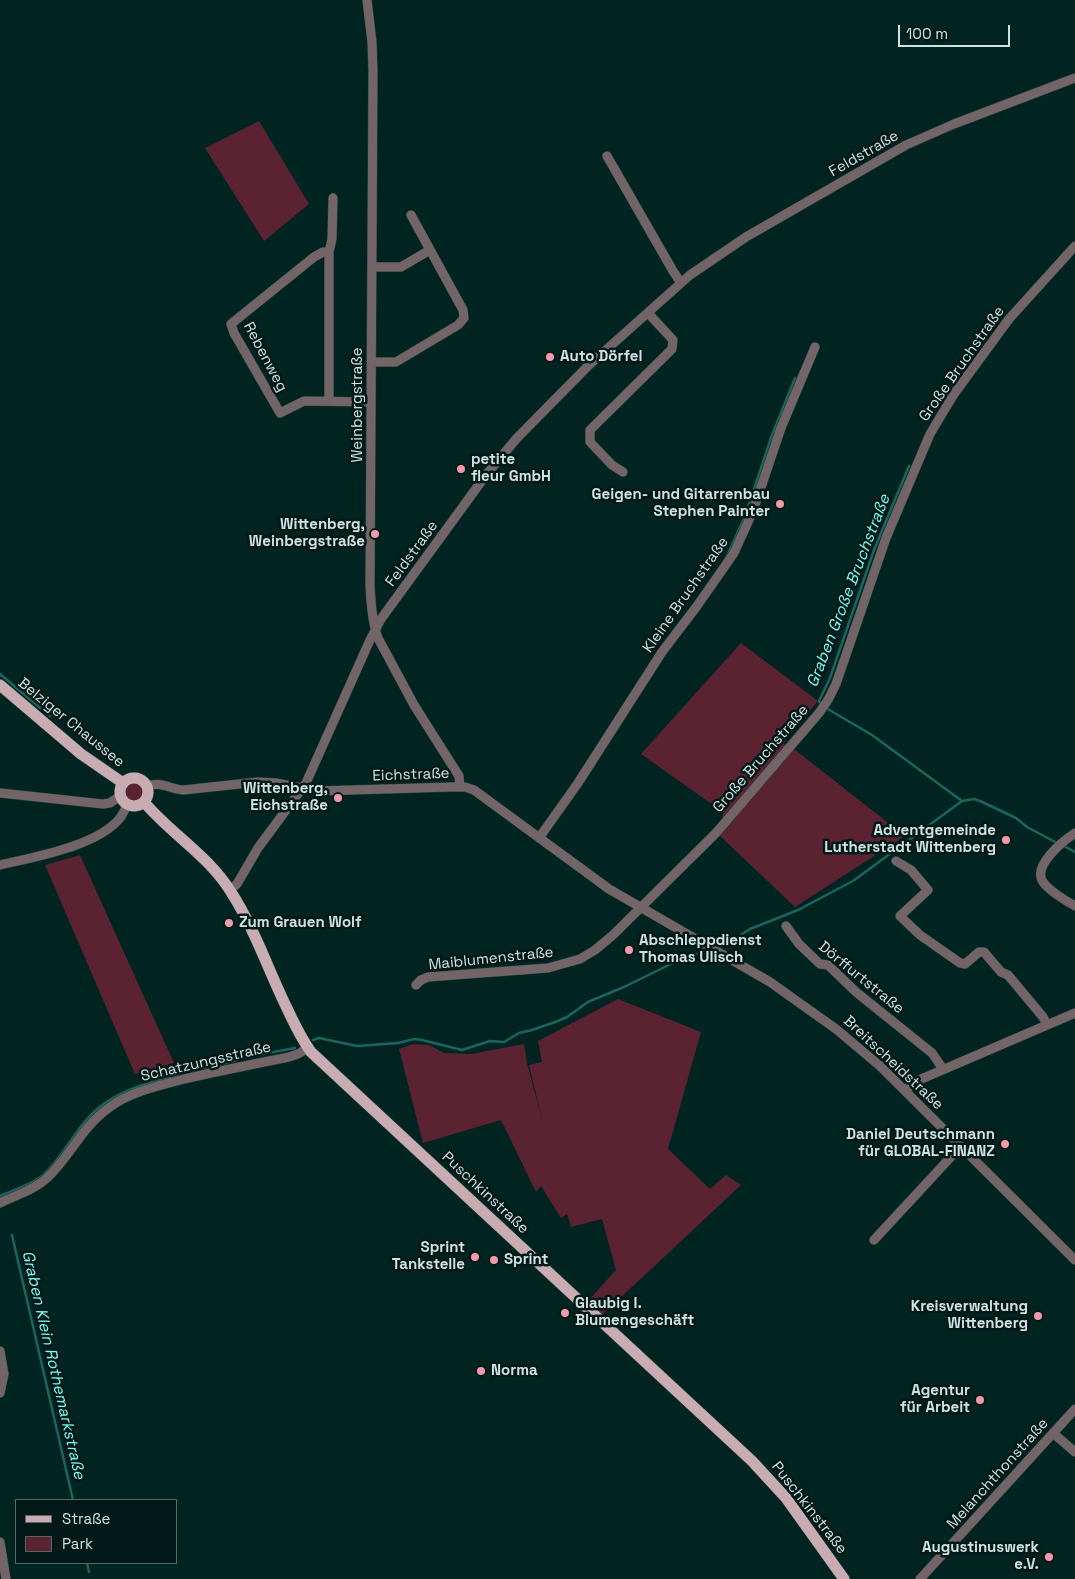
<!DOCTYPE html>
<html>
<head>
<meta charset="utf-8">
<style>
	body { margin:0 }
	#map { position:relative; width:1075px; height:1579px; overflow:hidden; background:#022421; font-family:"Space Grotesk",sans-serif }
	canvas { display:block }
	.legend { position:absolute; left:15px; top:1499px; width:162px; height:65px; box-sizing:border-box; background:#021917; border:1px solid #546967; margin:0; padding:6px 9px; list-style:none; font-size:15px; color:#d0e2e0 }
	.legend li { display:flex; align-items:center; gap:10px; height:25px }
	.legend b { width:25px; border:1px solid #546967 }
	.scale { position:absolute; left:898px; top:25px; width:112px; height:22px; box-sizing:border-box; border:2px solid #d0e2e0; border-top:0; padding-left:6px; font-size:15px; line-height:18px; white-space:nowrap; color:#d0e2e0; -webkit-text-stroke:4px #021917; paint-order:stroke }
</style>
</head>
<body>
<div id="map">
<canvas width="1075" height="1579"></canvas>
<ul class="legend">
<li><b style="height:6px;background:#c8acb1"></b>Straße</li>
<li><b style="height:14px;background:#5b2332"></b>Park</li>
</ul>
<div class="scale">100 m</div>
</div>
<script>
const ctx = document.querySelector('canvas').getContext('2d');
ctx.lineJoin = 'round';
function fillPath(path, color) {
  ctx.fillStyle = color;
  ctx.fill(path, 'evenodd');
}
function trace(path, color, width, dash) {
  ctx.strokeStyle = color;
  ctx.lineWidth = width;
  ctx.lineCap = dash ? 'butt' : 'round';
  ctx.setLineDash(dash || []);
  ctx.stroke(path);
}
function write(font, color, halo, rows, align = 'center') {
  ctx.font = font + ' "Space Grotesk",sans-serif';
  ctx.lineWidth = 5;
  ctx.setLineDash([]);
  ctx.textBaseline = 'middle';
  ctx.strokeStyle = halo;
  ctx.fillStyle = color;
  for (const [text, x, y, turn = 0] of rows) {
    ctx.save();
    ctx.translate(x, y);
    ctx.rotate((+turn || 0) * Math.PI / 180);
    ctx.textAlign = isNaN(turn) ? turn : align;
    if (halo) ctx.strokeText(text, 0, 0);
    ctx.fillText(text, 0, 0);
    ctx.restore();
  }
}
const green = new Path2D(`
	M259,121L309,204L264,241L205,148Z
	M741,643L818,701L783,743L794,749L905,836L795,907L720,836L723,812L641,754Z
	M125 792a9 9 0 1 1 18 0a9 9 0 1 1-18 0Z
	M80,855L174,1063L135,1074L45,865Z
	M618,999L701,1032L668,1149L710,1189L726,1175L741,1185L602,1315L588,1301L616,1270L602,1219L571,1227L567,1214L561,1218L541,1186L536,1192L501,1120L423,1143L399,1049L413,1044L429,1045L444,1053L471,1054L524,1044L527,1063L543,1123L529,1065L542,1062L538,1041Z`);
const stream = new Path2D(`
	M727,556L745,516L772,435L795,378
	M0,674L50,716
	M821,704L819,701L830,678L874,550L909,466
	M826,708L872,735L962,801
	M1062,845L1075,852
	M725,945L750,929L798,910L853,881L962,801L974,799L980,801L1016,818L1027,827L1057,843
	M313,1040L319,1038L357,1046L398,1043L414,1039L422,1040L462,1050L490,1041L504,1042L519,1033L532,1030L558,1021L567,1017L588,1002L624,987L675,962L701,953
	M192,1072L252,1056L295,1048
	M0,1196C14,1190 30,1185 42,1176C65,1156 76,1125 101,1106C124,1088 152,1082 179,1075
	M12,1235L73,1500
	M87,1563L89,1572`);
const minor = new Path2D(`
	M367,0L372,42L373,72L370,585C371,602 372,621 378,638L414,705L459,776L460,787
	M607,156L673,271L681,283
	M329,252L332,239L333,198
	M372,267H401L430,250
	M372,362H396L458,325L464,318L463,310L411,215
	M329,401V252H323L314,257L231,324L234,333L280,413L304,401L371,402
	M623,472L612,465L590,442V430L672,349L673,340L648,313
	M147,786C159,781 171,789 183,790L258,782L276,783L317,791L452,787H465L474,790L609,889L770,982L836,1029L880,1066L1075,1260
	M0,793L103,804L110,803L120,796
	M1075,833C1063,841 1032,866 1043,882C1050,892 1065,900 1075,906
	M539,838L578,783L662,652L697,606L734,553L753,511L781,428L815,347
	M896,861L911,870L928,890L900,916L920,935L960,963L965,964L979,952H984L1001,972L1008,975L1043,1017L1047,1025
	M0,865C34,857 98,846 120,818C123,814 125,809 127,805
	M230,890L237,884L258,848L306,783L370,640L381,619L486,475L517,438L588,366L690,275L746,237L906,145L954,124L1075,78
	M786,926L799,944L820,964L828,965L856,992L932,1053L943,1069
	M416,985L421,980L428,977L548,968L580,959L595,950L613,935L716,833L819,713L828,700L836,684L886,538L930,434L954,394L1009,319L1075,246
	M904,1090L919,1080L1075,1013
	M0,1203C16,1195 34,1190 47,1178C71,1156 81,1127 110,1107C132,1091 159,1086 184,1079C219,1071 254,1064 289,1057L298,1054L308,1048
	M874,1240L961,1146
	M0,1351L4,1374L0,1393
	M1053,1433L1075,1452
	M0,1542L6,1579
	M920,1579L1075,1409`);
const major = new Path2D(`
	M0,685L81,754L123,783
	M120 792a14 14 0 1 1 28 0a14 14 0 1 1-28 0Z
	M144,802C171,834 209,856 231,892C253,926 267,966 284,1002C292,1019 300,1037 311,1052L752,1461L786,1498L844,1579`);
const markers = [
	[550,357,5,"#f29aac"],
	[461,469,5,"#f29aac"],
	[780,504,5,"#f29aac"],
	[375,534,5,"#f29aac"],
	[338,798,5,"#f29aac"],
	[1006,840,5,"#f29aac"],
	[229,923,5,"#f29aac"],
	[629,950,5,"#f29aac"],
	[1005,1144,5,"#f29aac"],
	[475,1257,5,"#f29aac"],
	[494,1260,5,"#f29aac"],
	[565,1313,5,"#f29aac"],
	[1038,1316,5,"#f29aac"],
	[481,1371,5,"#f29aac"],
	[980,1400,5,"#f29aac"],
	[1049,1557,5,"#f29aac"]
];
const streetNames = [
	["Feldstraße",864,154,-30],
	["Rebenweg",265,357,62],
	["Große Bruchstraße",962,364,-55],
	["Weinbergstraße",358,405,-90],
	["Feldstraße",412,554,-54],
	["Kleine Bruchstraße",686,595,-55],
	["Belziger Chaussee",71,723,39],
	["Große Bruchstraße",761,759,-49],
	["Eichstraße",411,775,-2],
	["Maiblumenstraße",491,959,-6],
	["Dörffurtstraße",861,978,39],
	["Schatzungsstraße",206,1062,-13],
	["Breitscheidstraße",893,1063,43],
	["Puschkinstraße",485,1193,43],
	["Melanchthonstraße",998,1474,-48],
	["Puschkinstraße",809,1508,52]
];
const poiNames = [
	["Auto Dörfel",560,357,"left"],
	["petite",471,460,"left"],
	["fleur GmbH",471,477,"left"],
	["Geigen- und Gitarrenbau",770,495],
	["Stephen Painter",770,512],
	["Wittenberg,",365,525],
	["Weinbergstraße",365,542],
	["Wittenberg,",328,789],
	["Eichstraße",328,806],
	["Adventgemeinde",996,831],
	["Lutherstadt Wittenberg",996,848],
	["Zum Grauen Wolf",239,923,"left"],
	["Abschleppdienst",639,941,"left"],
	["Thomas Ulisch",639,958,"left"],
	["Daniel Deutschmann",995,1135],
	["für GLOBAL-FINANZ",995,1152],
	["Sprint",465,1248],
	["Tankstelle",465,1265],
	["Sprint",504,1260,"left"],
	["Glaubig I.",575,1304,"left"],
	["Blumengeschäft",575,1321,"left"],
	["Kreisverwaltung",1028,1307],
	["Wittenberg",1028,1324],
	["Norma",491,1371,"left"],
	["Agentur",970,1391],
	["für Arbeit",970,1408],
	["Augustinuswerk",1039,1548],
	["e.V.",1039,1565]
];
const waterNames = [
	["Graben Große Bruchstraße",849,591,-69],
	["Graben Klein Rothemarkstraße",53,1365,77]
];
fillPath(green, '#5b2332');
trace(stream, '#1c645f', 2.5);
trace(minor, '#1f3f3c', 10);
trace(major, '#1f3f3c', 12);
trace(minor, '#726467', 9);
trace(major, '#c8acb1', 11);
for (const [x, y, r, color] of markers) {
  const dot = new Path2D();
  dot.arc(x, y, r, 0, 2 * Math.PI);
  ctx.fillStyle = color;
  ctx.fill(dot);
  trace(dot, '#021917', 2);
}
write('15px', '#d0e2e0', '#021917', streetNames);
write('bold 15px', '#d0e2e0', '#021917', poiNames, 'right');
write('italic 16px', '#7afdf3', '#021917', waterNames);
</script>
</body>
</html>
